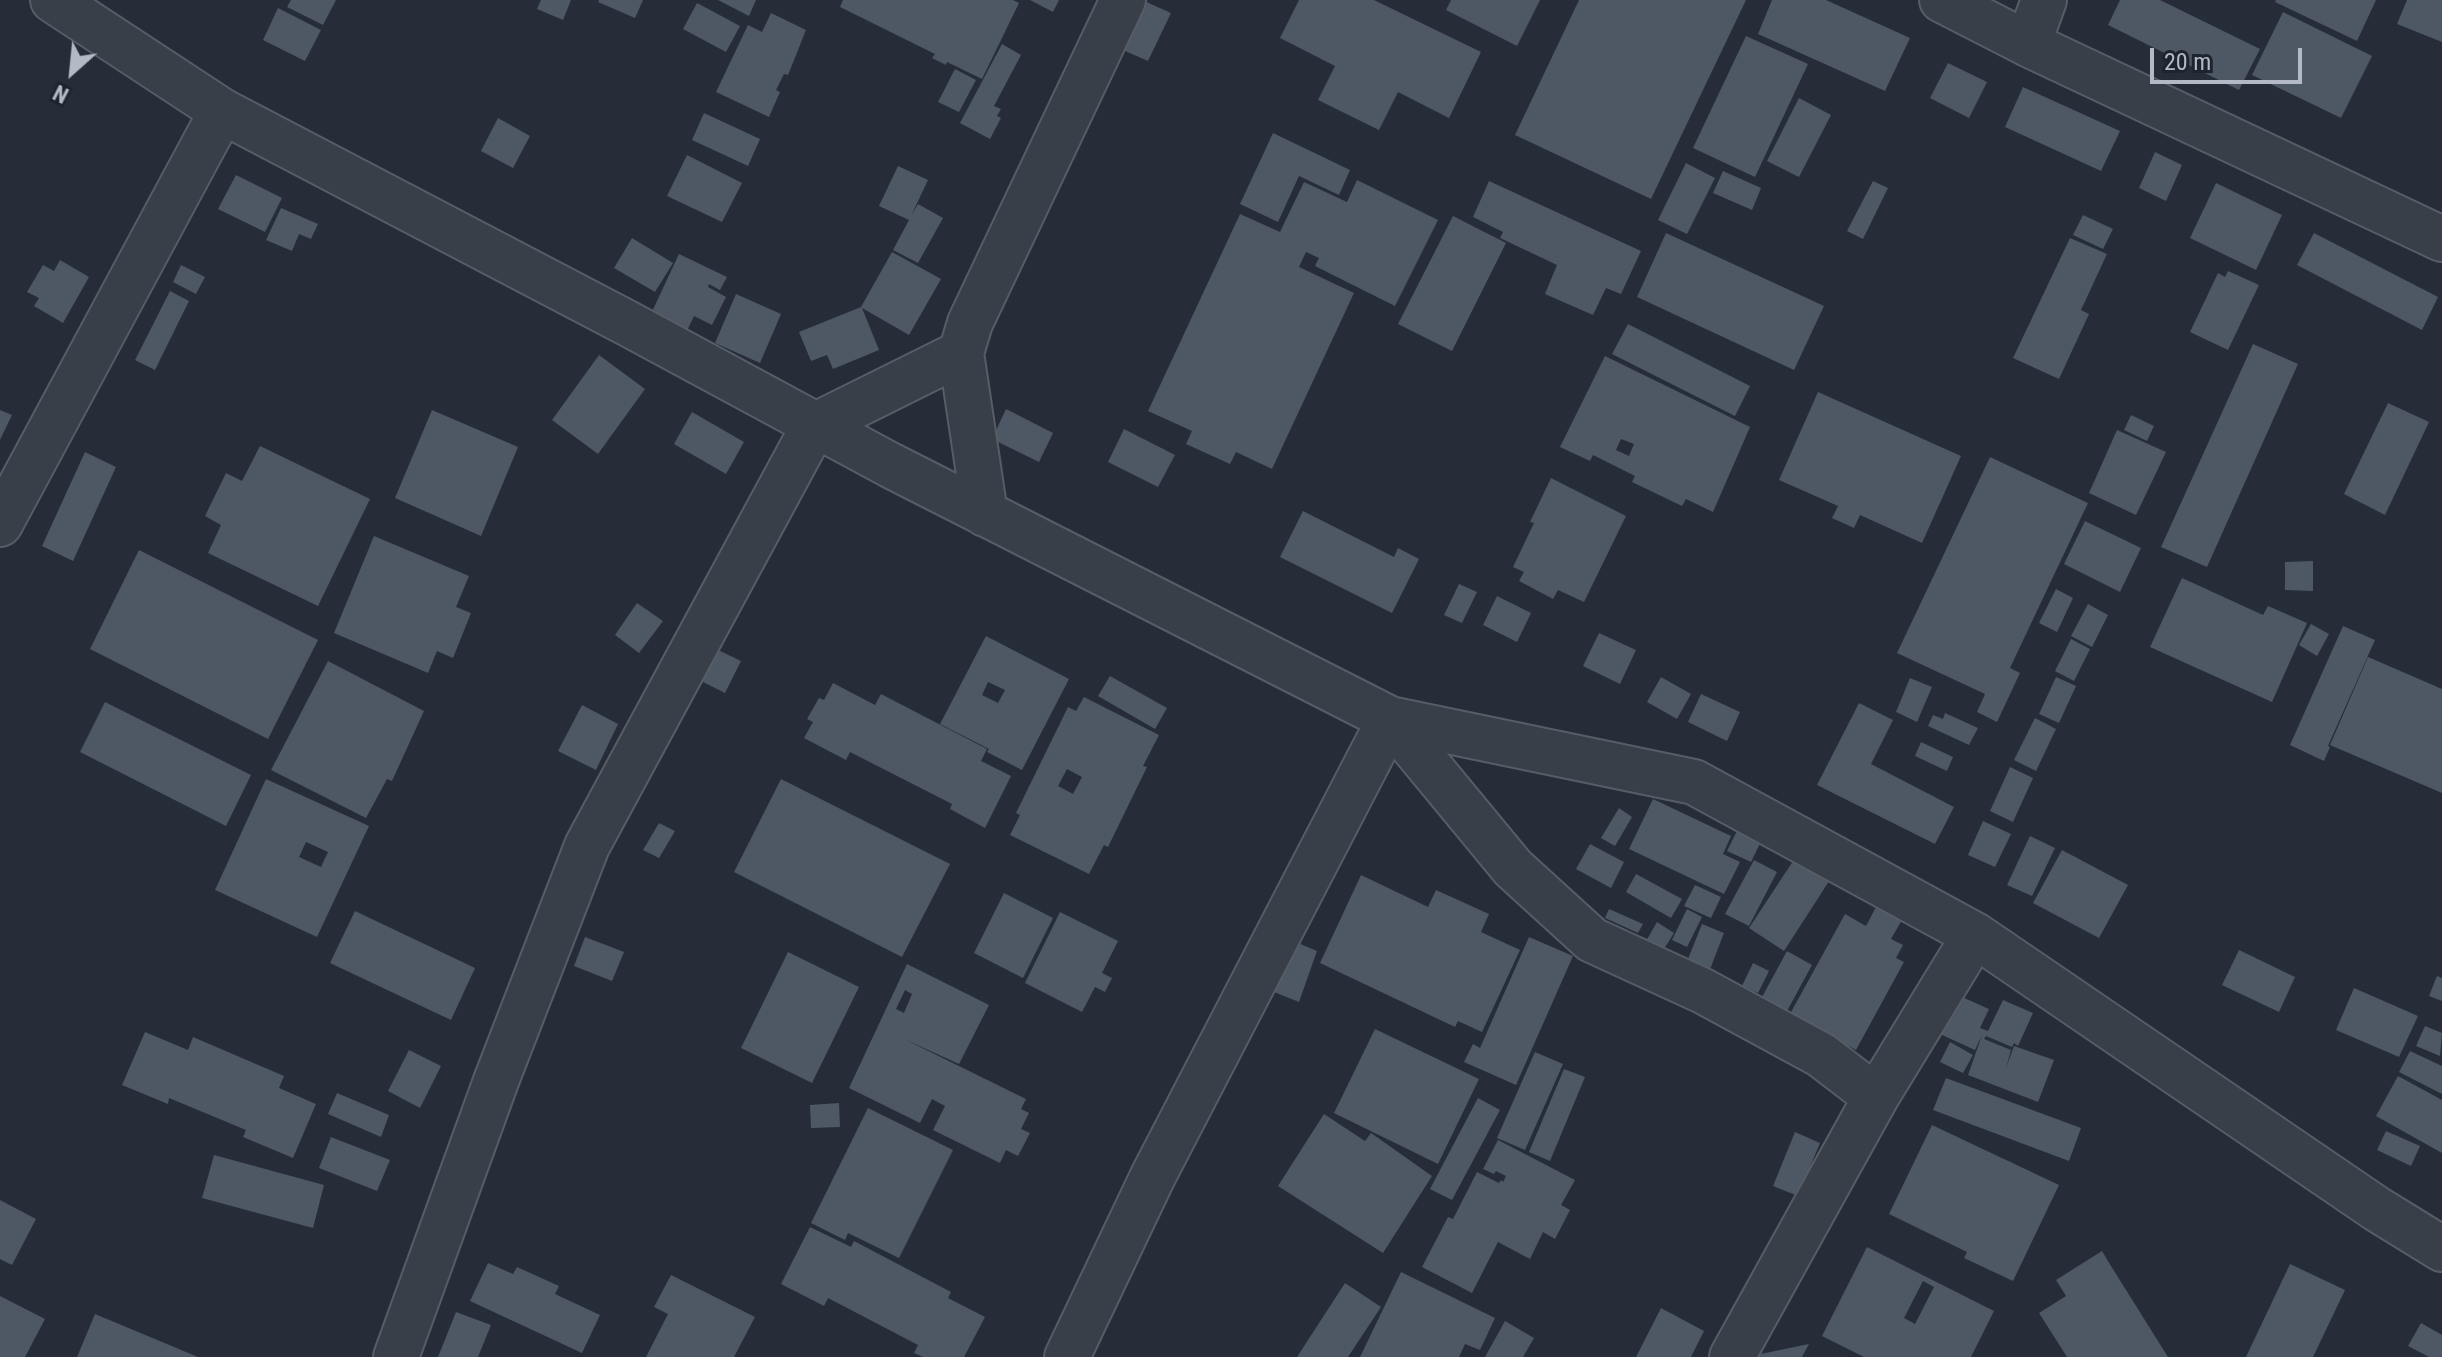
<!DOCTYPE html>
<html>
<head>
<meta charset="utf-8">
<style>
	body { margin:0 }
	#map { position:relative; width:2442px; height:1357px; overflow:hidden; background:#262d39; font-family:"Roboto Condensed",sans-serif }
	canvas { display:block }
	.north { position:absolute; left:32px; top:32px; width:80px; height:80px; -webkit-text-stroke:6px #1e242e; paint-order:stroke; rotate:207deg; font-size:22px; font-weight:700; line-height:32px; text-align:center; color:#b4bac5 }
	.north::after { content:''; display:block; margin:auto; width:28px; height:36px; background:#b4bac5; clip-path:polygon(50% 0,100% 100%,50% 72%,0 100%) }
	.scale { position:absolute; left:2150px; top:48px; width:152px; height:36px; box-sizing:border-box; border:4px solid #b4bac5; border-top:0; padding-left:10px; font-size:24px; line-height:28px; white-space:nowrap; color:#b4bac5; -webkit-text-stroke:6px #1e242e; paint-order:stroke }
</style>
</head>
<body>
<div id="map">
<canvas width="2442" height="1357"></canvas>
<div class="north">N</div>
<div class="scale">20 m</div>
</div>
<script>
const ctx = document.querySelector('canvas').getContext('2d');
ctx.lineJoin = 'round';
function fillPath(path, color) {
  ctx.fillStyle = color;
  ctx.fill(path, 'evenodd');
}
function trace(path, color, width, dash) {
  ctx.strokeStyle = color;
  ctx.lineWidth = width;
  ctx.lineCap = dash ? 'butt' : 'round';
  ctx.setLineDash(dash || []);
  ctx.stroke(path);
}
const building = new Path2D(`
	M291,0H336L323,25L287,7Z
	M541,0H571L563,20L537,9Z
	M599,0H643L635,18L598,2Z
	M718,0H756L749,16Z
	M843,0H1013L1019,3L982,79L947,62L946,65L932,58L935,54L840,7Z
	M1030,0H1059L1053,12Z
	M1142,0L1171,13L1148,61L1116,47Z
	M1299,0H1374L1481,52L1449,118L1398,92L1379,130L1318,100L1335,66L1280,38Z
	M1451,0H1540L1517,46L1446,10Z
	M1579,0H1746L1651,199L1515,135Z
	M1772,0H1826L1910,38L1885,91L1758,34Z
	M2120,0H2160L2260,49L2239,90L2108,25Z
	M2276,0H2376L2357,41L2275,2Z
	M2407,0H2442V42L2397,24Z
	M697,3L740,26L726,52L683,29Z
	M278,8L321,30L305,61L263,40Z
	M2283,12L2372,56L2341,118L2252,75Z
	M771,13L806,30L788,75L784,74L776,90L780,92L769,117L716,92L748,25L762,32Z
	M1746,36L1808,64L1755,177L1693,148Z
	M1002,44L1021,55L994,106L1001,109L997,116L1001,118L990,139L960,123Z
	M1948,63L1987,82L1969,118L1930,98Z
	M955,69L976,80L959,112L938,102Z
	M2023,87L2120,131L2101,171L2005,127Z
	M1799,98L1831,115L1799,177L1767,161Z
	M704,113L760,139L748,166L692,140Z
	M498,118L530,136L513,168L481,151Z
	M1273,133L1350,170L1339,195L1299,176L1278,222L1240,204Z
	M2155,152L2182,165L2166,201L2139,188Z
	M687,155L742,183L722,222L667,196Z
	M1686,163L1715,178L1687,234L1658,220Z
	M898,166L928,180L911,216L918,204L943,218L918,263L893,250L909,220L879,206Z
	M1723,171L1761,188L1752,210L1713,193Z
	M236,175L282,198L265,232L218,209Z
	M1357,180L1438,220L1395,306L1315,266L1319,258L1306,252L1299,267L1354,293L1272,469L1236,452L1230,464L1186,444L1192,431L1148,411L1240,214L1280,232L1304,182L1347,202Z
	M1489,181L1641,251L1621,294L1606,288L1593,315L1545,294L1557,265L1500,238L1503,232L1473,217Z
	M1873,181L1888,188L1863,239L1847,231Z
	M2216,183L2282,215L2256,270L2190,238Z
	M281,208L318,224L311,239L299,234L292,251L266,240Z
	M2083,215L2113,229L2103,249L2073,235Z
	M1453,216L1506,243L1452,351L1398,324Z
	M1666,233L1824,306L1794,370L1637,297Z
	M2314,233L2438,297L2422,330L2297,265Z
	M632,238L673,263L655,292L614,268Z
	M2070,238L2107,254L2081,310L2089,314L2059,379L2013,358Z
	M892,252L941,279L909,335L862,308L879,350L833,369L827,355L811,361L799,332L861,307Z
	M679,254L727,277L720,290L709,284L708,287L726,297L712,325L694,316L685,335L649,318Z
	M60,260L89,277L63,323L34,306L39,298L27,292L43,265L54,271Z
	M181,265L205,277L196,294L173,282Z
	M2228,271L2259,285L2228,350L2190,332L2218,273L2225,277Z
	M170,291L189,301L155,370L135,360Z
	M736,294L781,314L760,363L715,343Z
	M1628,324L1750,386L1735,416L1612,354Z
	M2253,344L2298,364L2207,567L2161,547Z
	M599,355L645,389L598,454L552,420Z
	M1605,356L1750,427L1713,512L1686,499L1682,506L1632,482L1635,476L1593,455L1590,461L1560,447ZM1621,439L1634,444L1629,456L1616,450Z
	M1818,392L1961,456L1922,543L1860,515L1854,528L1832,518L1838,506L1779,480Z
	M2388,403L2429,422L2385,515L2344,494Z
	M1006,409L1053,433L1039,462L992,439Z
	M0,410L12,415L0,440Z
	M432,410L518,447L481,536L395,498Z
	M692,412L744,442L726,474L674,444Z
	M2131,415L2154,426L2147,441L2124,430Z
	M1124,429L1175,455L1158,487L1108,462Z
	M2117,430L2166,452L2136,515L2089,493Z
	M260,446L370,499L318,606L208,553L221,525L205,516L226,473L242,481Z
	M85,452L116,467L73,561L42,546Z
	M1990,457L2088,503L2010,668L2020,673L1997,722L1977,712L1985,694L1897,653Z
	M1551,478L1626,516L1584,602L1558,590L1553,599L1519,581L1524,572L1513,567L1534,523L1530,522Z
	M1303,511L1394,557L1398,548L1419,559L1392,613L1280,557Z
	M2085,521L2141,548L2120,592L2064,564Z
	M374,536L469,576L456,607L471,613L453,658L437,651L428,673L334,633Z
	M139,550L318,640L268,739L90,649Z
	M2313,561V591L2285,590V562Z
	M2182,578L2263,615L2268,606L2307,623L2272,702L2150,647Z
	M1459,584L1477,592L1462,623L1444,615Z
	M2056,589L2073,598L2057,632L2039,623Z
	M1497,596L1531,613L1517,642L1483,625Z
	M637,603L663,621L639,653L615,635Z
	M2088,604L2108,615L2092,647L2071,636Z
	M2311,624L2329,634L2317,656L2299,645Z
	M2343,626L2375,640L2328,746L2330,747L2324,761L2290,745Z
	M1599,633L1636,650L1620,684L1583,666Z
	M986,636L1069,679L1022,770L987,752L989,749L940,724ZM988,682L1005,690L998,703L982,695Z
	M2071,639L2090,649L2074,681L2055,671Z
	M712,647L741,661L725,693L697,679Z
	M2368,657L2442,689V793L2330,745Z
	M328,661L424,711L392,781L387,779L366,818L271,770Z
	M1110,676L1167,708L1155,729L1098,696Z
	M1661,677L1691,694L1677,719L1647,702Z
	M2056,677L2076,686L2059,723L2039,714Z
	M1910,678L1932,687L1917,722L1896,712Z
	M833,683L875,705L881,694L987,749L981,761L1011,776L985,828L950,809L952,804L850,752L846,760L804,738L813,722L807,719L819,698L824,700Z
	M1701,694L1740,712L1727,741L1688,722Z
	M1084,697L1159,735L1143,766L1147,767L1108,847L1104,845L1089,874L1010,835L1020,815L1016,813L1068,707L1076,711ZM1067,769L1082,777L1073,794L1058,786Z
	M105,702L251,775L226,826L80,752Z
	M1859,703L1893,720L1871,764L1954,807L1935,844L1817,785Z
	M582,705L618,724L596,770L558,751Z
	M1945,713L1978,728L1969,745L1928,726L1933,715L1943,719Z
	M2035,718L2056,729L2036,771L2014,760Z
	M1921,742L1953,757L1947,771L1915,756Z
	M2010,767L2033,778L2013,822L1990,811Z
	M266,779L369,826L317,937L215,890ZM306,842L328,852L321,867L299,857Z
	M781,779L950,864L902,957L734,872Z
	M1653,799L1731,836L1723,854L1740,862L1724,894L1629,849Z
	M1619,808L1632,817L1615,846L1601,838Z
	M1744,817L1767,829L1751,862L1727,851Z
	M1983,821L2011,834L1995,867L1968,855Z
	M659,823L675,831L659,858L643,850Z
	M2030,836L2055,848L2032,896L2007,885Z
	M1590,844L1624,862L1611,888L1576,869Z
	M2062,850L2128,885L2099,938L2033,903Z
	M1799,852L1833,875L1784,951L1749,928Z
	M1754,860L1777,872L1749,926L1725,914Z
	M1636,874L1682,899L1671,918L1626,892Z
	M1361,875L1428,907L1436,890L1489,914L1481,932L1520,950L1482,1032L1458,1021L1455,1027L1320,963Z
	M1695,885L1721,897L1711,918L1684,906Z
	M1885,890L1911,904L1891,939L1903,945L1896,958L1904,962L1856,1050L1790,1014L1845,914L1866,926Z
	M1004,893L1053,918L1023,978L974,953Z
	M1609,909L1643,924L1638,933L1605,918Z
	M1687,909L1702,917L1687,947L1672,940Z
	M355,911L475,968L451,1020L330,963Z
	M1060,912L1118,941L1102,973L1112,978L1105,992L1095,987L1082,1012L1025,983Z
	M1657,922L1674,933L1659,957L1642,948Z
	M1702,924L1724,933L1709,972L1686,964Z
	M585,937L624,952L612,981L574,966Z
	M1529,937L1573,956L1516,1085L1464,1062L1473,1044L1480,1048Z
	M1293,941L1317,951L1299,1002L1274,992Z
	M2239,950L2295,977L2279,1012L2222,985Z
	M1787,951L1812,965L1787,1011L1762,997Z
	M788,952L859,987L812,1083L741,1048Z
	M1753,963L1769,971L1758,993L1742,986Z
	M907,964L989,1005L959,1064L904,1039L1026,1099L1021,1109L1029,1113L1021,1129L1030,1133L1018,1156L1006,1150L1000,1163L933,1130L945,1106L932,1099L920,1123L849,1088ZM905,990L912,994L904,1013L896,1009Z
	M2437,976L2442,978V1001L2429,996Z
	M2354,988L2418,1016L2399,1057L2336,1030Z
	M1962,997L1989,1009L1980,1028L1988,1031L2003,1000L2033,1013L2018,1046L2014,1043L2012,1047L1986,1036L1984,1039L2011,1050L2006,1068L2014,1046L2054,1060L2038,1102L1968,1075L1982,1035L1975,1050L1940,1034L1953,1000L1960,1003Z
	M2425,1026L2442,1033L2440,1056L2416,1046Z
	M1375,1029L1479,1079L1438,1164L1334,1113Z
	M145,1032L188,1050L193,1037L284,1076L279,1088L316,1104L293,1158L243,1137L246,1130L169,1098L168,1104L122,1085Z
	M1950,1042L1973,1055L1963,1073L1940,1062Z
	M409,1050L441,1066L420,1108L388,1091Z
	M2410,1051L2442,1066V1094L2399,1072Z
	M1535,1052L1563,1064L1525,1150L1497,1138Z
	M1564,1069L1585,1077L1550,1161L1529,1152Z
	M2398,1076L2442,1100V1153L2376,1116Z
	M1946,1078L2081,1128L2069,1161L1933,1110Z
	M337,1093L389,1115L381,1137L328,1114Z
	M1478,1098L1500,1110L1452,1200L1430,1189Z
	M839,1103L840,1127L811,1128L810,1105Z
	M868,1108L953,1150L899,1258L848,1233L845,1240L811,1223Z
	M1324,1114L1365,1141L1371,1133L1432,1176L1383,1253L1278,1186Z
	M1932,1125L2059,1185L2013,1281L1964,1258L1967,1252L1889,1214Z
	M2386,1131L2420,1146L2411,1166L2377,1150Z
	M1795,1132L1820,1143L1798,1196L1773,1186Z
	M331,1137L390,1160L377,1191L319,1168Z
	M1498,1140L1575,1180L1561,1205L1570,1210L1555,1239L1543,1232L1530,1259L1498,1242L1472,1293L1422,1267L1448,1217L1453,1219L1477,1172L1499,1183L1501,1180L1503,1182L1506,1176L1496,1171L1494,1174L1483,1169Z
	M214,1155L324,1185L313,1228L202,1198Z
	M0,1200L36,1219L12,1265L0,1259Z
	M810,1227L851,1247L854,1241L951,1292L948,1298L985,1317L964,1357H923L914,1353L918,1345L828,1298L824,1306L781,1284Z
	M1867,1247L1994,1311L1971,1357H1864L1822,1336ZM1923,1281L1934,1287L1915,1324L1904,1318Z
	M2102,1251L2111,1266L2168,1357H2067L2039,1313L2066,1296L2056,1280Z
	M488,1263L513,1274L517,1267L559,1286L555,1294L600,1315L582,1353L470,1301Z
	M2290,1264L2345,1290L2313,1357H2246Z
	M1401,1272L1495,1318L1480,1350L1465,1344L1459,1357H1360Z
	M671,1275L755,1317L734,1357H646L668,1314L654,1307Z
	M1345,1283L1381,1307L1348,1357H1297Z
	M0,1296L45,1319L25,1357H0Z
	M1661,1308L1704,1331L1691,1357H1636Z
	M456,1312L491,1325L478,1357H438Z
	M95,1314L198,1357H77Z
	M1505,1321L1534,1338L1523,1357H1485Z
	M2421,1323L2442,1335V1357H2429L2408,1346Z
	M1809,1344L1802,1357H1751V1356Z`);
const minor = new Path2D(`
	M53,0L222,111L627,323L890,465L1390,719L1694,782L1975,935L2377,1209L2442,1249
	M1942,0L2028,44L2442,239
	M2028,44L2044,0
	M985,514L961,353L970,323L1123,0
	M0,524L222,111
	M396,1357L496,1081L587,846L814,426L961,353
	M1067,1357L1153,1176L1390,719L1513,868L1592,940L1703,991L1821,1055L1876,1097
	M1732,1357L1876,1097L1975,935`);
fillPath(building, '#4e5764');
trace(minor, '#575d67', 48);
trace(minor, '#393f49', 44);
</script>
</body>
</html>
